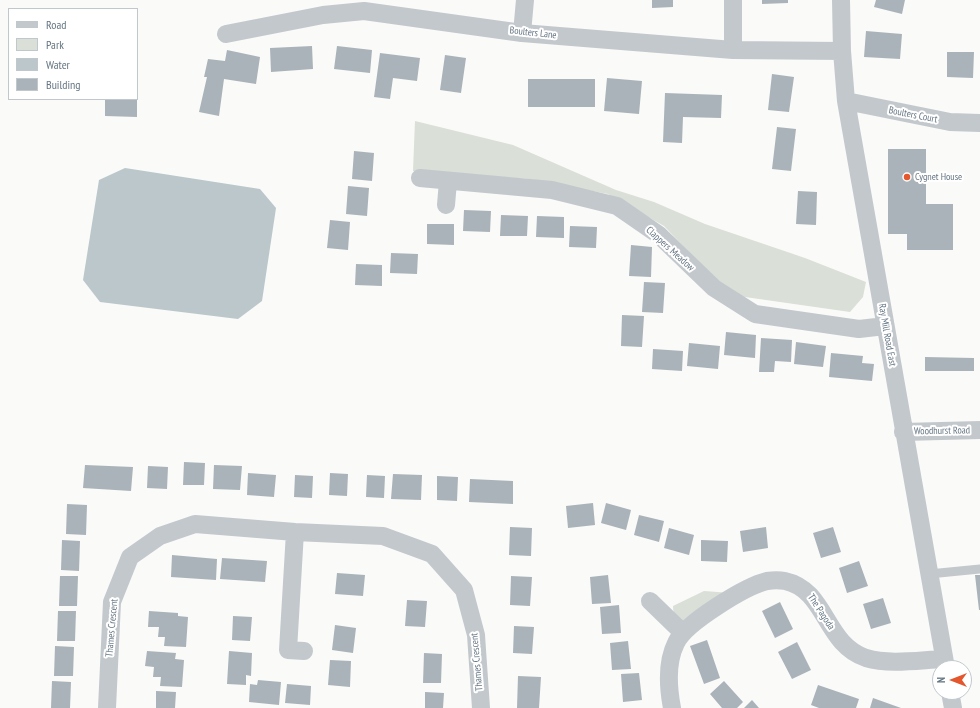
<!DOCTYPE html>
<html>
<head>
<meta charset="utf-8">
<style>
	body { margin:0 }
	#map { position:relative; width:980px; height:708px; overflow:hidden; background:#fafaf8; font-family:"PT Sans Narrow",sans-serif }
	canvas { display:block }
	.legend { position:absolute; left:8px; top:8px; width:130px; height:92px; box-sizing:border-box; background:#fff; border:1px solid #c1c8cd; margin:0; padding:5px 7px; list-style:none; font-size:12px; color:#657683 }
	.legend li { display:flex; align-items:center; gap:8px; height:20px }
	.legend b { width:20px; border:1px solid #c1c8cd }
	.north { position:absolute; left:932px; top:660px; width:40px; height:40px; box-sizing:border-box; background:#fff; border:1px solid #c1c8cd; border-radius:50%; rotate:270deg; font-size:11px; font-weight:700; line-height:16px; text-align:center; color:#657683 }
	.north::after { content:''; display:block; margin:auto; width:14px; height:18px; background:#e4572e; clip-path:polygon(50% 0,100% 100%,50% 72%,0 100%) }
</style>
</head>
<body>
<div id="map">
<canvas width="980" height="708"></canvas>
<ul class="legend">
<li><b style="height:5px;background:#c3c8cc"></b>Road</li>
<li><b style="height:11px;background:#dadfd7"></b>Park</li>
<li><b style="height:11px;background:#bbc7cb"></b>Water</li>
<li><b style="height:11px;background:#aab3b9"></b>Building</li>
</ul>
<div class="north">N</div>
</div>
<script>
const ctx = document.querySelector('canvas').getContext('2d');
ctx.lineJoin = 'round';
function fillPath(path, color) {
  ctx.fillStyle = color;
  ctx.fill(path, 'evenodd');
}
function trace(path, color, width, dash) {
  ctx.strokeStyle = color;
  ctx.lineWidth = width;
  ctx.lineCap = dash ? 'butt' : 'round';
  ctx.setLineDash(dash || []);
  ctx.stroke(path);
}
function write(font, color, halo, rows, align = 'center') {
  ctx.font = font + ' "PT Sans Narrow",sans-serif';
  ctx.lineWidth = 4;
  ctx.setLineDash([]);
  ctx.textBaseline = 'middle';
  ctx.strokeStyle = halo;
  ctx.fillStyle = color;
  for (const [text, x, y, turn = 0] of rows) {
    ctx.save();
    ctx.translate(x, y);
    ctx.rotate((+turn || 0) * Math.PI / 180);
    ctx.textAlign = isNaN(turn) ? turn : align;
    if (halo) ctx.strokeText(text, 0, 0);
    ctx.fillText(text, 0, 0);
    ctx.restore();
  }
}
const green = new Path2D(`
	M415,121L513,145L616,190L654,202L705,224L805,258L866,282L863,297L850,312L738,296L710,274L664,226L608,194L530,179L413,171Z
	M704,591L731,593L687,623C677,619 673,616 673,606Z`);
const water = new Path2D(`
	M125,168L260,189L276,208L262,301L238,319L100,302L83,280L99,180Z`);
const building = new Path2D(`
	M652,0H673V7L652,8Z
	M762,0H788V3L762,4Z
	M876,0H905L902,14L874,7Z
	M866,31L902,34L900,59L864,57Z
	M312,46L313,69L271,72L270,48Z
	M337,46L372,50L370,73L334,69Z
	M227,50L260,57L256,84L224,79L219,116L199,112L207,77H204L208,59L225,61Z
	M947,52H974L973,78L947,77Z
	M380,53L420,58L417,81L393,78L390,99L374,97Z
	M445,55L466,58L461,93L440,90Z
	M772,74L794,77L789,112L768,110Z
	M607,78L642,81L639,114L604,111Z
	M528,79H595V107H528Z
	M665,93L722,95L721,118L683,117L682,143L663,142Z
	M105,99H137V117L105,116Z
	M777,127L796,129L791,171L772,169Z
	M888,149H926V204H953V250H907V234H888Z
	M354,151L374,153L372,181L352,179Z
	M348,186L369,188L367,216L346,214Z
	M798,191L817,192L816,225L796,224Z
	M464,210L491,211L490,232L463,231Z
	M501,215L528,216L527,236H500Z
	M537,216L564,217V238L536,237Z
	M330,220L350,222L348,250L327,248Z
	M427,224H454V245L427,244Z
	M570,226L597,227L596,248L569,247Z
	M631,245L652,247L651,277L629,276Z
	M391,253L418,254L417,274L390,273Z
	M356,264L382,265V286L355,285Z
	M644,282L665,283L663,313L642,312Z
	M622,315L644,316L642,347L621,346Z
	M726,332L756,335L755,358L724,355Z
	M761,338L792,340L791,362L775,361L774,372H759Z
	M796,342L826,346L823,367L794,364Z
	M689,343L720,346L718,369L687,366Z
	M653,349L683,351L682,371L652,369Z
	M831,353L863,356L862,363L874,364L872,381L829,377Z
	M925,357L974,358V371H925Z
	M184,462L205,463L204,485H183Z
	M85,465L133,467L131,491L83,488Z
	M214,465L242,466L240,490L213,489Z
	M148,466L168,467L167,489L147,488Z
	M248,473L276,475L274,497L247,495Z
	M330,473L348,474L347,496L329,495Z
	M393,474L422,475L421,500L391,499Z
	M295,475L313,476L312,498L294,497Z
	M367,475L385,476L384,498L366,497Z
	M437,476L458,477L457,501L437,500Z
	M470,479L513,481V504L469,502Z
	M593,503L595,525L568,528L566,506Z
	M606,503L631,510L626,530L601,523Z
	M67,504L87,505L86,535L66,534Z
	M639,515L664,521L659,542L634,535Z
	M510,527L532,528L531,556L509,555Z
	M766,527L768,548L743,552L740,531Z
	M833,527L841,552L821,558L813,533Z
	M669,528L694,535L689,555L664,548Z
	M62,540L80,541L79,571L61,570Z
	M701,540L728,541L727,562L701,561Z
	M172,555L217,559L216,580L171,577Z
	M222,558L267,561L265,582L220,579Z
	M859,561L868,586L847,593L839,568Z
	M337,573L365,575L363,596L335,594Z
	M608,575L611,603L592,604L590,577Z
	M975,575H980V610H979Z
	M60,576H78L77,606H59Z
	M511,576L532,577L530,606L510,605Z
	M883,598L891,623L871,629L863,604Z
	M407,600L427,601L425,627L405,626Z
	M780,602L793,629L775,638L762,611Z
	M619,605L621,633L602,634L600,607Z
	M58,611H76L75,641H57Z
	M149,611L178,613V616L188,617L186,647L164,646L165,637H158L159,627H148Z
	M233,616L252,617L250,641L232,640Z
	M335,625L356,628L353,653L332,650Z
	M514,626L534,627L532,654L513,653Z
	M707,640L720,678L704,684L690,646Z
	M628,641L631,669L612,670L610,643Z
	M797,642L811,670L792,679L778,652Z
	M55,646L74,647L73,676H54Z
	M147,651L176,653L175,659L184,660L182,687L160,686L161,677H153L154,667L145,666Z
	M229,651L252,653L251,676L246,675V685L227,684Z
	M424,653L442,654L441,683H423Z
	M330,660L351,661L350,687L328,685Z
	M639,673L642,700L623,702L621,674Z
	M518,676L541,677L539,708H517Z
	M258,680L281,682L279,705L249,702L250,684L257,685Z
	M52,681L71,682L70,708H51Z
	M724,681L743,702L737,708H722L710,694Z
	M287,684L311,686L310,705L285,703Z
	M818,685L859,699L856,708H819L811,705Z
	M156,691L176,692L175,708H156Z
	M425,692L444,693L443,708H425Z
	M873,698L901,708H870Z
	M752,700L759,708H744Z`);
const lane = new Path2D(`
	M929,574L980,569`);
const street = new Path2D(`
	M733,0V50
	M841,0L842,51L846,101L946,668
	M522,33L525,0
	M226,34L323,15L364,11L522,33L733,50L842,51
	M846,101L950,122L980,123
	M420,178L552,190L617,206L659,235L714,288L755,314L859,329L885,326
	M446,205L448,181
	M903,432L980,430
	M295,532L288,650L304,651
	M650,601L682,632
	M950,692L953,708
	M107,708L112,602L130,557L160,536L195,524L295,532L383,536L432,554L464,590L476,635L481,708
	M672,708C668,687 666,663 676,643C685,623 746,586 767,581C773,580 780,580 785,581C827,590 824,644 866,658C890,665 919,660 944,659`);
const markers = [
	[907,177,4,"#e4572e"]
];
const streetNames = [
	["Boulters Lane",533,33,6],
	["Boulters Court",913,115,11],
	["Clappers Meadow",670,249,42],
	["Ray Mill Road East",887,335,80],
	["Woodhurst Road",942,431,-1],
	["The Pagoda",821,612,57],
	["Thames Crescent",112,628,-85],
	["Thames Crescent",477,662,-95]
];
const poiNames = [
	["Cygnet House",915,177]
];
fillPath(green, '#dadfd7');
fillPath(water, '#bbc7cb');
fillPath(building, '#aab3b9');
trace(lane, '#c3c8cc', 9);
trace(street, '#c3c8cc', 18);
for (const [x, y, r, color] of markers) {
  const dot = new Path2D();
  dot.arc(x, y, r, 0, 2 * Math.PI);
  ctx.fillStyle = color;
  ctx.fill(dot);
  trace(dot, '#fff', 1.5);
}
write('10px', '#657683', '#fff', streetNames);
write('10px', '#657683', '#fff', poiNames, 'left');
</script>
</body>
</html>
